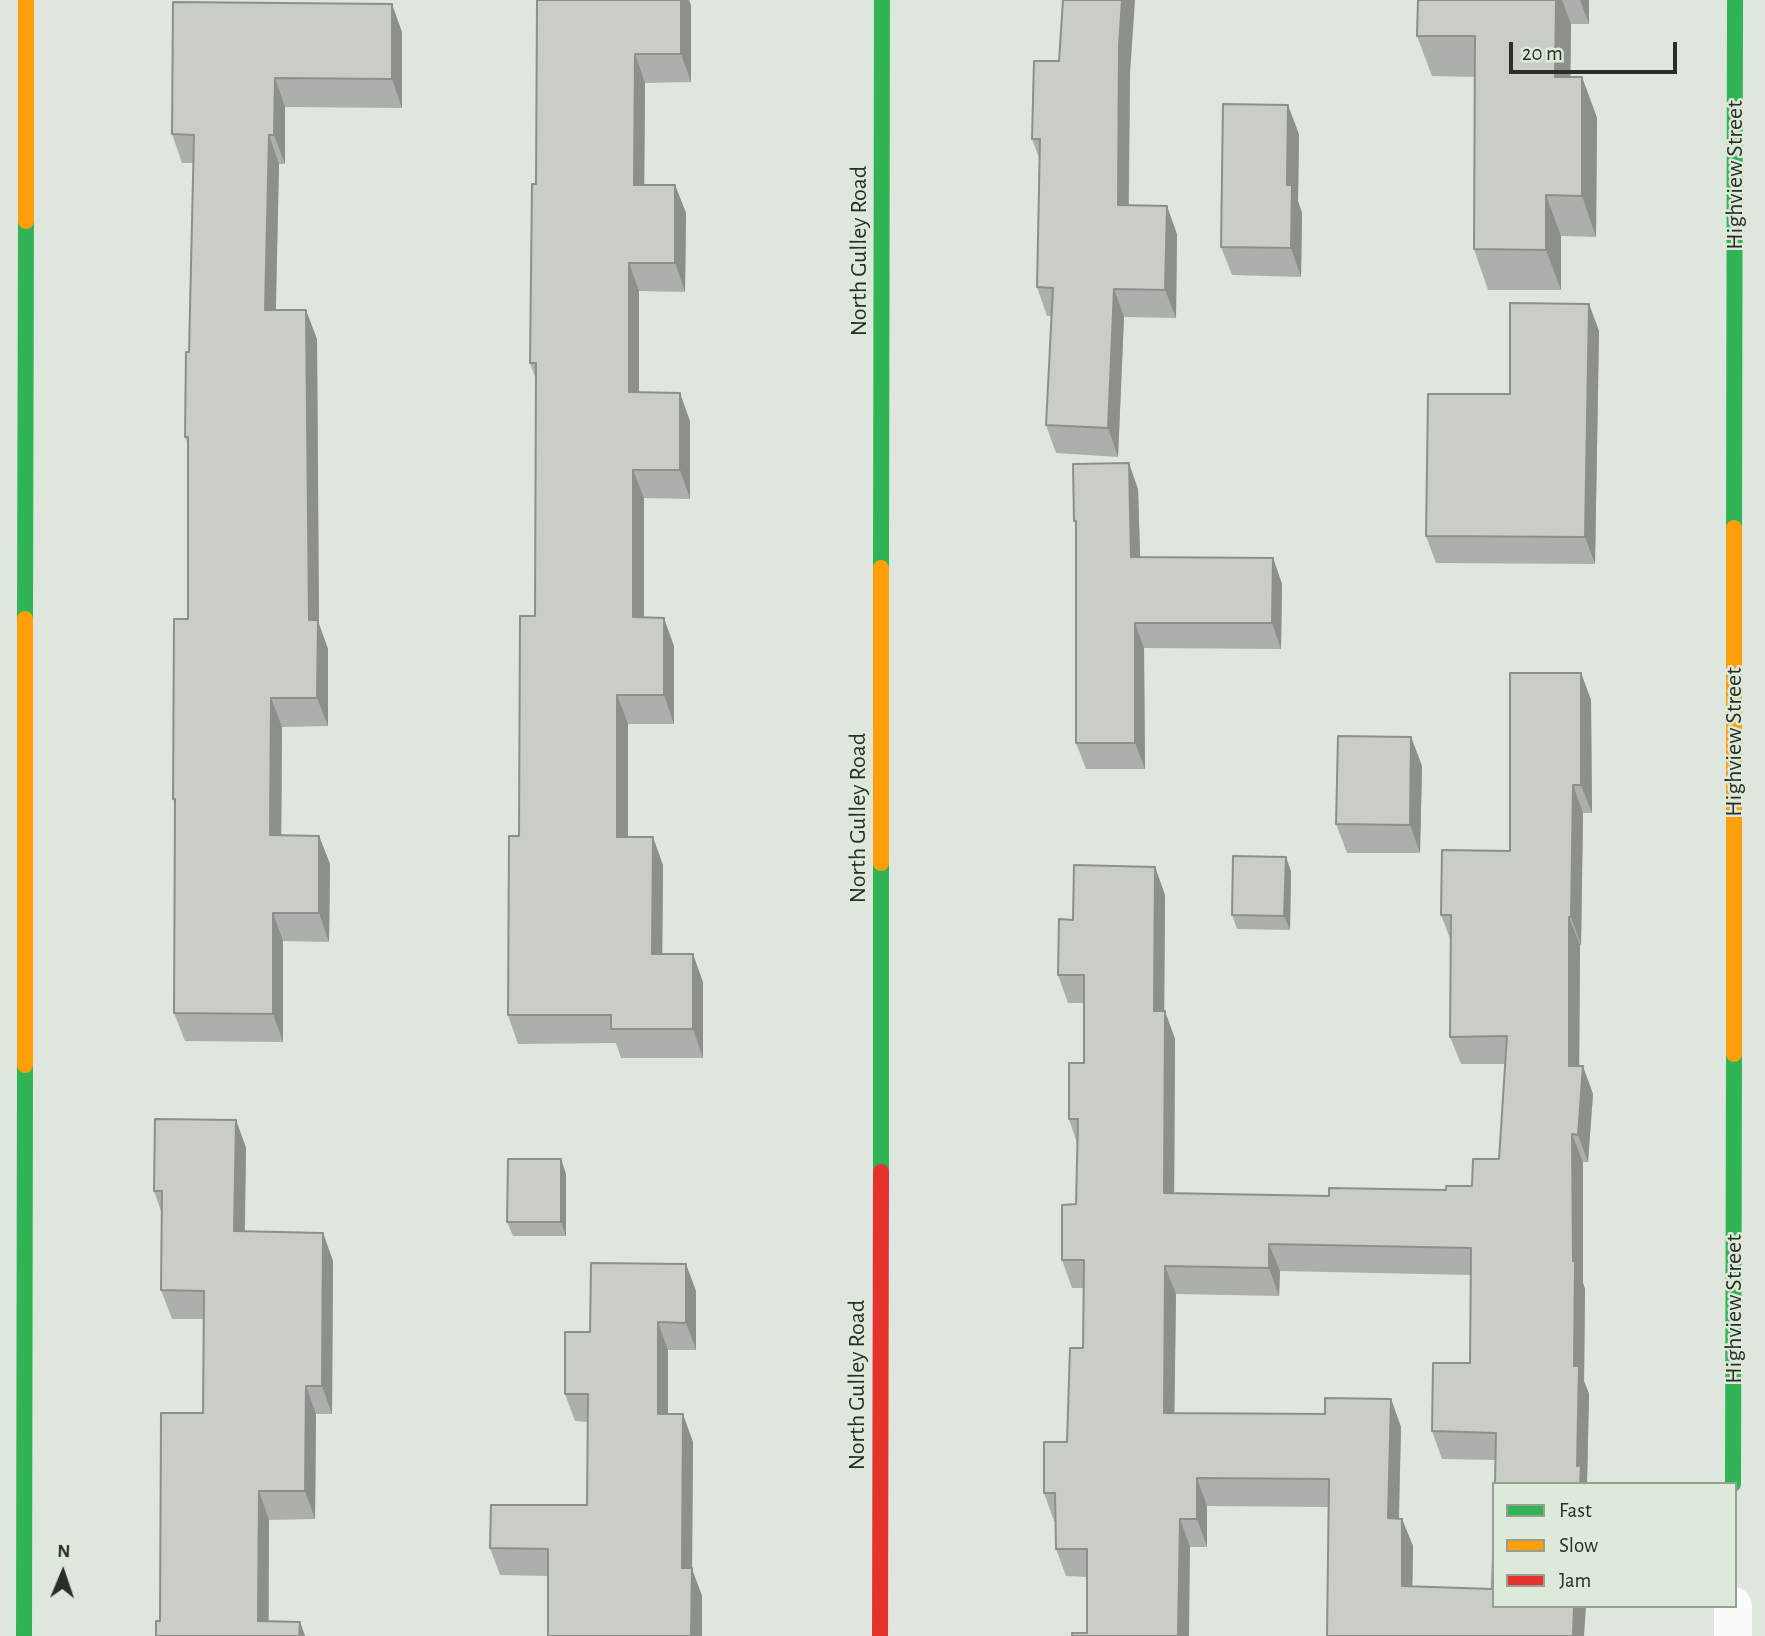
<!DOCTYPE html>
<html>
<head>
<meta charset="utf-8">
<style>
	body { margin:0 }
	#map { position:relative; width:1765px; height:1636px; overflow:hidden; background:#dfe6dd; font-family:"Alegreya Sans",sans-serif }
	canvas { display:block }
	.legend { position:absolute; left:1492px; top:1482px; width:245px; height:126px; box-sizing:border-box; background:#deead9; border:2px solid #969f92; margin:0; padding:9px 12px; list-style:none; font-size:21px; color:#292e27 }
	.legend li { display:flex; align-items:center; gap:14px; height:35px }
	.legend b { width:35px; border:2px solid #969f92 }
	.north { position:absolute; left:28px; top:1538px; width:70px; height:70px; -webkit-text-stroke:5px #deead9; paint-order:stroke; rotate:2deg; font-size:19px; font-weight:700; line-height:28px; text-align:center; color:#292e27 }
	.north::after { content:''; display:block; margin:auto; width:24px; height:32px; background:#292e27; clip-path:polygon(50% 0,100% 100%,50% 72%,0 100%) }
	.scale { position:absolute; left:1509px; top:42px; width:168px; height:32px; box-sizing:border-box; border:4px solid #292e27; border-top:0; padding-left:9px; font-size:21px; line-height:24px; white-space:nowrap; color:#292e27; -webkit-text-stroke:5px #deead9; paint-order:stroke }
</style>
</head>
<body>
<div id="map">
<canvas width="1765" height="1636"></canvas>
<ul class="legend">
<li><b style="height:9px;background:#30b455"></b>Fast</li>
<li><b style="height:9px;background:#ff9f0a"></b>Slow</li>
<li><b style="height:9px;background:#e5322d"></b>Jam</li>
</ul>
<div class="north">N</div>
<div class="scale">20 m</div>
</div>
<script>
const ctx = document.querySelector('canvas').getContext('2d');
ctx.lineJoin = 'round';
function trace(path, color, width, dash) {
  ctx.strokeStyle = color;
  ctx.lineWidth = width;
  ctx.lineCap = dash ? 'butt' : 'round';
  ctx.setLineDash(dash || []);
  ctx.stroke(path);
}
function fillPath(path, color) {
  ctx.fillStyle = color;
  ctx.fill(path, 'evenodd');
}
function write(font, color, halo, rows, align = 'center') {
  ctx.font = font + ' "Alegreya Sans",sans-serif';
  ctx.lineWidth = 5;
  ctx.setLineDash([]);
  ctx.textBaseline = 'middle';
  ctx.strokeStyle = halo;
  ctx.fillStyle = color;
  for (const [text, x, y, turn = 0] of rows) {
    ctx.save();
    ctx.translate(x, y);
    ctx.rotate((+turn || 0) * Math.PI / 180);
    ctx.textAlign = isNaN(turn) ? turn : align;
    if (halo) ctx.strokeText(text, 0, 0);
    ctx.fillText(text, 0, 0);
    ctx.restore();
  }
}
const street = new Path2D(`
	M1733,1636V1606`);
const fast = new Path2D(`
	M1734,528L1735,0
	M881,568L882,0
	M25,619L26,221
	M881,1172V863
	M1733,1484L1734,1054
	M24,1636L25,1065`);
const slow = new Path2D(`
	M26,221V0
	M881,863V568
	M1734,1054V528
	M25,1065V619`);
const jam = new Path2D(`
	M880,1636L881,1172`);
const wall = new Path2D(`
	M537,0L691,5V82L645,83L644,185H675L686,213L685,292L639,291V392L690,421V499L644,498V617L674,646V724H628V837L663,865L662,954L703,982V1058H621L616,1043L518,1044L508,1015L535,616L536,380L530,363L536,184Z
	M1418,0H1589V24H1571L1570,77H1582L1597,118L1596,237L1561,236V290H1488L1474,249L1475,77L1432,76L1417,36Z
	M173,2L402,32V108L285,107V164H279L276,310L317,339L319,624L328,649V726L282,727L281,835L319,836L330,864L329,942L283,941V1042L185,1041L174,1013L175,805L173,799L188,619V444L185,437L189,352L194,163H182L172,134Z
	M1059,61L1130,74L1129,205L1177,234L1176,318L1124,317L1118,457L1056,453L1046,425L1052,316H1047L1037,287L1039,158L1032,139Z
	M1299,134L1298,201L1302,213L1301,277L1232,275L1221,247Z
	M1589,304L1599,331L1595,564L1436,563L1426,536Z
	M1138,489L1140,557L1273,558L1282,584L1281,649L1144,648L1145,769H1086L1076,743V526L1074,521Z
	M1581,673L1591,700L1592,813H1583L1581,945H1580L1579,1066L1593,1094L1588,1162H1583V1283L1585,1289L1584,1381L1589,1394L1587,1484H1495V1460L1442,1459L1432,1431L1470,1363L1471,1275L1280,1271L1279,1296L1176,1294L1174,1413L1325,1414L1391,1399L1401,1427L1399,1519H1402L1413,1546L1412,1586L1494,1606L1327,1636L1328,1507L1207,1506V1547H1190L1087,1633V1577L1066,1576L1056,1549V1521H1054L1044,1493L1067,1442L1083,1348L1084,1288H1072L1062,1260L1076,1204L1077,1143L1069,1119L1084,1063V1003H1068L1058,975L1073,920L1155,867L1165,895L1164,1011L1175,1039L1174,1193L1329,1196L1446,1190L1472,1186L1499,1159L1505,1064H1461L1450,1037L1451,941L1441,915L1510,851Z
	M1411,737L1422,766L1420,853H1347L1336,824Z
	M1291,871L1290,930L1237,929L1232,915Z
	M236,1120L246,1148L245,1232L323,1233L333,1261L332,1414H316L315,1519L269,1520V1622H300L305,1636H156L160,1621L203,1413V1319H172L161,1290L162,1214L154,1191Z
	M561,1159L566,1174V1236H513L507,1222Z
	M696,1291V1350H668V1414L693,1442L692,1569L702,1596L548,1576L500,1575L490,1548L587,1505L588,1422L575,1421L565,1394L590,1332Z`);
const shadedWall = new Path2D(`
	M681,0H689L691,5V82L681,54Z
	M1122,0H1135L1130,74L1128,233L1118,205L1119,46Z
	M1556,0H1562L1571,24L1570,117L1555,77Z
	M1580,0H1589V24Z
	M392,4L402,32V108L392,79Z
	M635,54L645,83L644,213L634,185Z
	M1582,77L1597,118L1596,237L1582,196Z
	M275,78L285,107V164L274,135Z
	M1288,105L1299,134L1298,201L1302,213L1301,277L1291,248L1287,185Z
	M269,135L279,164L275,339L265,310Z
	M675,185L686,213L685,292L675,263Z
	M1546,195L1561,236V290L1546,250Z
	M1167,206L1177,234L1176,318L1165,290Z
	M629,263L639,291V421L629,392Z
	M1114,289L1124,317L1118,457L1108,428Z
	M1589,304L1599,331L1595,564L1585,537Z
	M306,310L317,339L319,624L328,649V726L317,698L309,620Z
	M680,393L690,421V499L680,470Z
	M1129,463L1138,489L1141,583L1131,557Z
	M633,470L644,498V646L633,617Z
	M1273,558L1282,584L1281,649L1272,623Z
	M664,618L674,646V724L664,695Z
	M1135,623L1144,648L1145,769L1135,743Z
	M1581,673L1591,700L1592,813L1581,785Z
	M617,695L628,724V865L617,837Z
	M271,698L282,727L281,864L270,835Z
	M1411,737L1422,766L1420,853L1410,825Z
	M1573,785L1583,813L1581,945L1571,917Z
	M319,836L330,864L329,942L319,913Z
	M653,837L663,865L662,982L652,954Z
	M1286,857L1291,871L1290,930L1284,916Z
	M1155,867L1165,895L1164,1038L1154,1011Z
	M273,913L283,941V1042L273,1014Z
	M1569,917L1580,945L1579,1093L1569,1066Z
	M693,954L703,982V1058L693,1029Z
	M1165,1011L1175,1039L1174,1221L1164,1193Z
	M1583,1066L1593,1094L1588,1162L1578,1135Z
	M236,1120L246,1148L244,1260L234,1231Z
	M1572,1134L1583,1162V1283L1585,1289L1584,1381L1589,1394L1587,1484H1580L1577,1466L1574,1366Z
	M561,1159L566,1174V1236L561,1222Z
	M323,1233L333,1261L332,1414L322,1386Z
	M1269,1244L1280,1271L1279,1296L1269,1268Z
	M686,1264L696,1291V1350L686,1323Z
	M1165,1266L1176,1294L1174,1441L1164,1413Z
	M658,1322L668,1350V1442L658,1414Z
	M306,1386L316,1414L315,1519L305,1491Z
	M1391,1399L1401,1427L1398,1546L1388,1518Z
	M683,1414L693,1442L692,1569L702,1596V1636H691L682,1568Z
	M1197,1478L1207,1506V1547L1197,1519Z
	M259,1491L269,1520L268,1636L258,1621Z
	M1180,1519L1190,1547L1189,1636H1178Z
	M1402,1519L1413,1546L1412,1614L1402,1586Z
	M1574,1606H1586L1584,1636H1573Z
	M300,1622L305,1636H299Z`);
const building = new Path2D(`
	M537,0H681V54H635L634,185H675V263H629V392L680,393V470H633V617L664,618V695H617V837H653L652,954H693V1029H611V1015H508L509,836H519L520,616H535L536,363H530L532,184H536Z
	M1063,0H1122L1119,46L1118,205L1167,206L1165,290L1114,289L1108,428L1046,425L1053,288L1037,287L1040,139H1032L1034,61H1059Z
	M1418,0H1556L1555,77H1582V196L1546,195V250L1474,249L1475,36H1417Z
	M173,2L392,4V79L275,78L274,135H269L265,310H306L309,620H318L317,698H271L270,835L319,836V913H273V1014L174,1013L175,799H173L174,619H188V437H185L186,352H189L194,135L172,134Z
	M1223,104L1288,105L1287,185H1292L1291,248L1221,247Z
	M1510,303L1589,304L1585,537L1426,536L1428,394H1510Z
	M1129,463L1131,557L1273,558L1272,623H1135V743H1076V521H1074L1073,464Z
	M1510,673H1581V785H1573L1571,917H1569V1066H1583L1578,1135L1572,1134L1573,1261H1575L1574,1366H1579L1577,1466H1581L1580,1484H1495L1496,1433L1432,1431L1433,1363H1470L1471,1248L1269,1244V1268L1165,1266L1164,1413L1325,1414V1398L1391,1399L1388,1518L1402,1519V1586L1492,1589L1494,1523V1606H1574L1573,1636H1327L1329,1479L1197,1478V1519H1180L1178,1636H1072V1633H1087V1549H1056L1055,1493H1044V1442H1067L1070,1348H1083L1084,1260H1062V1205L1076,1204L1078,1119H1069V1063H1084V975H1058L1059,919L1073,920L1074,865L1155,867L1154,1011H1165L1164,1193L1329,1196V1188L1446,1190V1186H1472L1473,1159H1499L1507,1036L1450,1037L1451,915H1441L1442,850L1510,851Z
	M1338,736L1411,737L1410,825L1336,824Z
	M1233,856L1286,857L1284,916L1232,915Z
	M155,1119L236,1120L234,1231L323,1233L322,1386H306L305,1491H259L258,1621L300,1622L299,1636H156V1621H160L161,1413H203L204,1291L161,1290L162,1191H154Z
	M508,1159H561V1222H507Z
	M591,1263L686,1264V1323L658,1322V1414H683L682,1568H692L691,1636H548V1549L490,1548L491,1505H587L588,1394H565V1332H590Z`);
const streetNames = [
	["Highview Street",1735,175,-90],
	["North Gulley Road",859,251,-90],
	["Highview Street",1734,742,-90],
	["North Gulley Road",858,818,-90],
	["Highview Street",1734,1309,-90],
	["North Gulley Road",857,1385,-90]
];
trace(street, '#fafbfa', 38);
trace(fast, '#30b455', 16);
trace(slow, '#ff9f0a', 16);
trace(jam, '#e5322d', 16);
fillPath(wall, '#acb0aa');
fillPath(shadedWall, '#8c908b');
fillPath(building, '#c8cdc6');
trace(building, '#8c908b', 2);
write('24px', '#292e27', '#deead9', streetNames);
</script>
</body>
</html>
